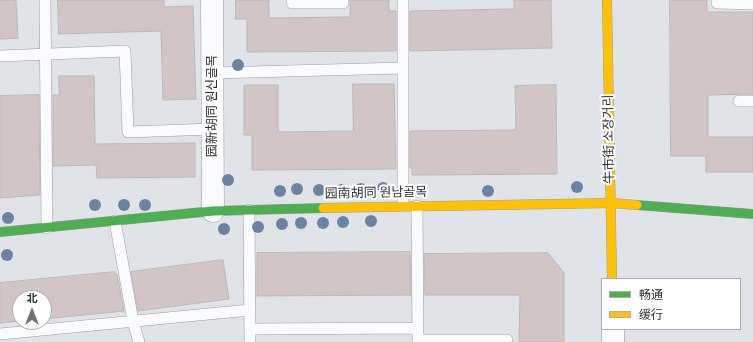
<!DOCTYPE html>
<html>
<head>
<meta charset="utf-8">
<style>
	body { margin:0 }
	#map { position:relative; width:753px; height:342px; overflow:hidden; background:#e0e3e8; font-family:"Source Sans 3","Noto Sans SC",sans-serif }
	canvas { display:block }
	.legend { position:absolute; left:601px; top:278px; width:140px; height:52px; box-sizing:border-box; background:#fff; border:1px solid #acadaf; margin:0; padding:5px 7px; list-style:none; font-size:12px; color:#2f3236 }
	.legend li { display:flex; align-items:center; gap:8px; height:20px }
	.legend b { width:20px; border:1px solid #acadaf }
	.north { position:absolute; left:12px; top:290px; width:40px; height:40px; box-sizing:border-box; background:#fff; border:1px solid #acadaf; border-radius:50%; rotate:0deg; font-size:11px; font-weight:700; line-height:16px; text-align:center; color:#2f3236 }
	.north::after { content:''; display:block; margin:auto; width:14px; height:18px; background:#6d7074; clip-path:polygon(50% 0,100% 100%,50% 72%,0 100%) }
</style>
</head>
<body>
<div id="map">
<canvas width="753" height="342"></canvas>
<ul class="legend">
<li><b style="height:5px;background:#4caf50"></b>畅通</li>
<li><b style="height:5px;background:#ffc107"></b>缓行</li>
</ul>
<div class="north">北</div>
</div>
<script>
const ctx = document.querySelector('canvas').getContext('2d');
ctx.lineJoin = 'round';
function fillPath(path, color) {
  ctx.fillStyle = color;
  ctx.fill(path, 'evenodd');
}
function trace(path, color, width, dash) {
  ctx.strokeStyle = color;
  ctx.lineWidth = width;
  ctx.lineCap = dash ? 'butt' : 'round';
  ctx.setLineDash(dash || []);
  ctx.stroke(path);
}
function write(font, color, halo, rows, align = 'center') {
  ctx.font = font + ' "Source Sans 3","Noto Sans SC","Noto Sans KR",sans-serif';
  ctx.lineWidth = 4;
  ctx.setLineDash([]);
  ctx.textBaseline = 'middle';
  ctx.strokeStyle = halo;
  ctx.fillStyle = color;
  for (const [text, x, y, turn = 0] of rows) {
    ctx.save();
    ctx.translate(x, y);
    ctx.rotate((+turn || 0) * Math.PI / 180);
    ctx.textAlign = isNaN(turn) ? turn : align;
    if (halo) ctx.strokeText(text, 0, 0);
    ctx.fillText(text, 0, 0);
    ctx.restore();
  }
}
const building = new Path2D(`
	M0,0H16L18,38L0,39Z
	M58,0H164V7L193,6L196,99L163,100L161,31L59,34Z
	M236,0H269V18L350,17V0H389V11H396V51L247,52V19H236Z
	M514,0H551L552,48L410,51V11L514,9Z
	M670,0H707V12H753V94L708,95V137H753V172H706V156H671Z
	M59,76H94L95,144L195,143V177L97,178L96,165L53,166V95H59Z
	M353,84H394L396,169L252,170V135H244V85H278V132L353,131Z
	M556,85L557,174L412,175V168H410V131L516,130L515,86Z
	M39,95L40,195L0,198V96Z
	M410,252L411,295L257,296V253Z
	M548,253L564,273V342H519L520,295H425L424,254Z
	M223,260L229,299L138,311L131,272Z
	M115,272V274H117L124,311L44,319V298H20V321L0,323V283Z`);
const lane = new Path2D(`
	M45,0L47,228
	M292,0V3H343V0
	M403,0V206
	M717,0V3L753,4
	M0,56L125,51L128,132L213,129
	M212,73L403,68
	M739,101H753
	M417,206L418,342
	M249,210L250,342
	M115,221L133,321L139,342
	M250,329L418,328
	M0,334L250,310
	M418,340H507`);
const street = new Path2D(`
	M212,0L213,211
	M613,329V342`);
const fast = new Path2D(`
	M637,205L753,214
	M0,232L213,211L323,208`);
const slow = new Path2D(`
	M607,0L612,279
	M323,208L612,203L637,205`);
const trees = [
	[238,65],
	[228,180],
	[577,187],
	[383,188],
	[297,189],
	[361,189],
	[319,190],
	[342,190],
	[280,191],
	[488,191],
	[95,205],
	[124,205],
	[145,205],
	[8,218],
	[371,221],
	[343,222],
	[301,223],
	[323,223],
	[282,224],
	[258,227],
	[224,229],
	[7,255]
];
const streetNames = [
	["园新胡同 원신골목",213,106,-90],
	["牛市街 소장거리",610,139,-91],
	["园南胡同 원남골목",376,194,-1]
];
fillPath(building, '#d3c5c6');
trace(building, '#b9b8ba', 1);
trace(lane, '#999c9f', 12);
trace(street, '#999c9f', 23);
trace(fast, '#999c9f', 10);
trace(slow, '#999c9f', 10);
trace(lane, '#fafbfc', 11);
trace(street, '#fafbfc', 22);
trace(fast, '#4caf50', 9);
trace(slow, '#ffc107', 9);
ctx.fillStyle = '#6a83a2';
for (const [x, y] of trees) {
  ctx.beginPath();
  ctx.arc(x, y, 6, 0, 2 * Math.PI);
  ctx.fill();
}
write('13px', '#2f3236', '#fff', streetNames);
</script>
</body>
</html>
